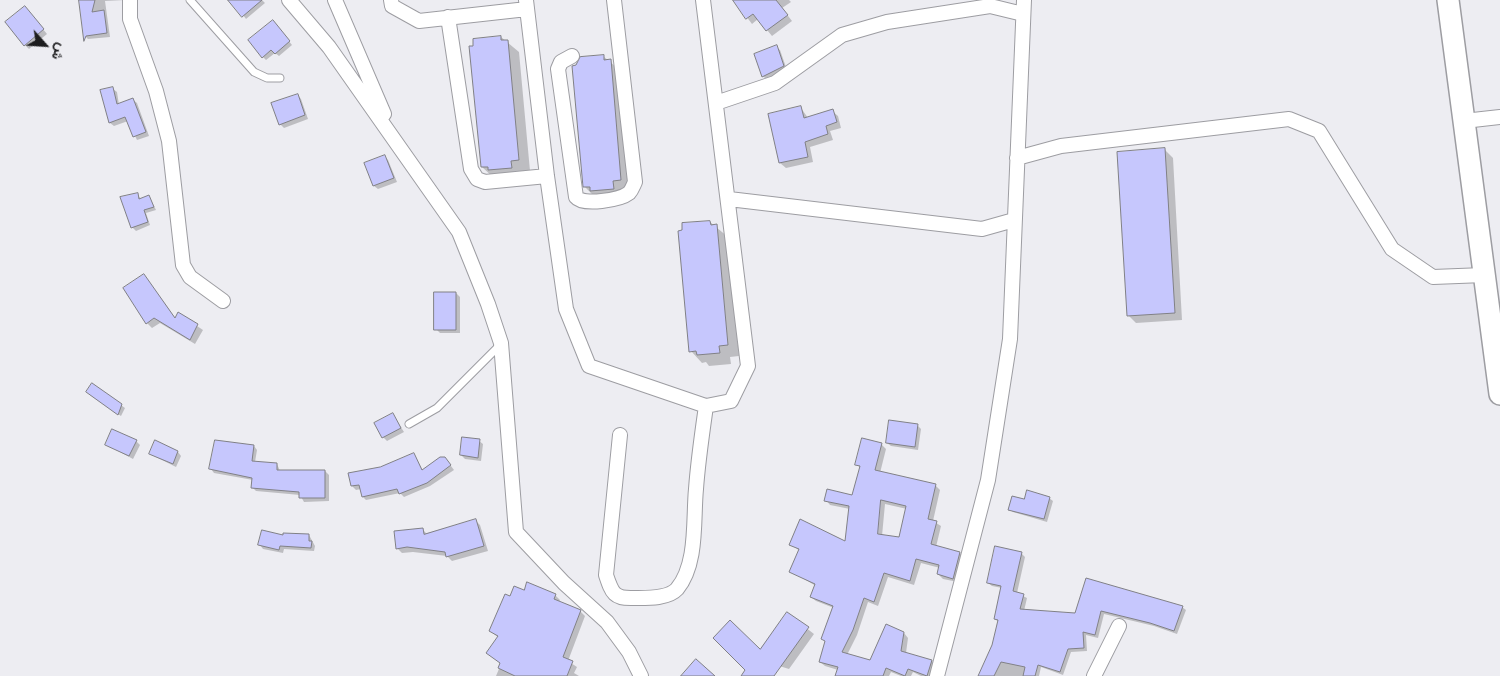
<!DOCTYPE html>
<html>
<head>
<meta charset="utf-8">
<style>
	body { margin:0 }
	#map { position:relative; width:1500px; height:676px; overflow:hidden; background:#ededf2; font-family:"Varela Round",Vazirmatn,sans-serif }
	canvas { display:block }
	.north { position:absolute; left:20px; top:20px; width:50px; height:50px; -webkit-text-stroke:4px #ededf2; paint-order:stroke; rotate:116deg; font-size:14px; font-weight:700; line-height:20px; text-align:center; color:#1d1d1f }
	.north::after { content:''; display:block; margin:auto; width:18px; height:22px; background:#1d1d1f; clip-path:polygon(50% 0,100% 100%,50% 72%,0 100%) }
</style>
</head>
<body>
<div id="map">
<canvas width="1500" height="676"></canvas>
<div class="north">ش</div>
</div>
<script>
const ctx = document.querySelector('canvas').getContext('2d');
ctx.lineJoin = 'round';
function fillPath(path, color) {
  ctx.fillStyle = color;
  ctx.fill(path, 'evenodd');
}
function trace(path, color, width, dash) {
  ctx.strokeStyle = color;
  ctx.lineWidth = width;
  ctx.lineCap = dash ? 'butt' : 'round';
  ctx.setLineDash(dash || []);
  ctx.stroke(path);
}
const shadow = new Path2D(`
	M78,0H125L105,1L110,37L88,39L85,36L80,1Z
	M232,0H262L265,3L246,19Z
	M734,0H789L791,2L782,8L792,21L772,36L758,19L752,24Z
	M28,11L47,34L29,49L25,45Z
	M276,25L292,45L279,56L275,53L266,60L263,57Z
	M501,37L519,52L530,171L494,178L482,167L475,47Z
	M776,47L780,50L787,70L767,80L763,76Z
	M603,56L622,72L632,191L596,198L585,187Z
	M113,89L117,92L119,105L133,100L137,103L149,136L137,140L128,121L114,126L110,123L102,91Z
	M298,95L301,99L308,119L284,128L280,124Z
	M801,108L808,118L832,111L838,116L841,128L830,131L833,140L810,147L813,162L786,168L780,163L770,115Z
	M1165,150L1173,158L1182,320L1136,323L1128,315Z
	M385,157L388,160L397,182L378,189L374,186L366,164Z
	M137,194L141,199L149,196L156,210L146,213L150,225L136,231L132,227Z
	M710,222L728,237L739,356L730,357L731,364L709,366L706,362L702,363L691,351Z
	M144,275L176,319L179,314L203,330L195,344L160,323L152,328L147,323Z
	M456,293L460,297V333H440L436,329Z
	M92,385L125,408L121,416L90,395Z
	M393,415L404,432L387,441L383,437Z
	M917,425L921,429L918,450L891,446L887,443Z
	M136,441L140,445L133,459L107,445Z
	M479,441L483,444L481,461L465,459L461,455Z
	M881,444L886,449L880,473L936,486L940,490L933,521L941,526L936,547L960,553L964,557L958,582L943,579L938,574L940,568L921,563L914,585L888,577L878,606L868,602L857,635L847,655L870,662L904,633L908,638L906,653L932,661L936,665L933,676H921L913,672L911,676H901L891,672L889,676H837L838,670L825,666L820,662L834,608L816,601L811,597L816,586L790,571L800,551L790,544L846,543L850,509L830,505L826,500L853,496L861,468L857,465ZM885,504L907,509L900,538L882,536Z
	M254,446L257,450L255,462L277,464L280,471H325L329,475V501L304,502L300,495L256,491L252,487L253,480L214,473L211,469Z
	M178,452L181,456L176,467L150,454Z
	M414,454L423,471L448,462L454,470L430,486L404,497L400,493L366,500L363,497L361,489L356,490L352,486L380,468Z
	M1049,498L1053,501L1047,522L1013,512L1009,509L1025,501Z
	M475,520L480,525L488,551L452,561L447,556L413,552L402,553L397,548L422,529L428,535Z
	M309,535L315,546L314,551L284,549L283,553L263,549L260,545L284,536Z
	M1022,554L1025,557L1017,593L1027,598L1024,611L1076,614L1087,580L1182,607L1186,610L1177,634L1154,626L1104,614L1098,638L1086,635L1087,651L1071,652L1063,675L1041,667L1039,676H980L993,645L999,622L995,619L1002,588L992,586L988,583Z
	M524,591L555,595L560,600L559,602L580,611L585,616L568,661L577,667L574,673L579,676H496L501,664L488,653L499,638L490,631L511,597Z
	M787,613L814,634L789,669L763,661Z`);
const building = new Path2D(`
	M79,0H95L92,12L104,10L107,33L86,36L84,41Z
	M228,0H262L242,17Z
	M733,0H776L788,15L766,31L753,14L746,19Z
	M25,6L44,29L24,46L5,22Z
	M273,20L290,41L275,54L271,50L262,58L248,40Z
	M501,36V40H508L519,160L511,161L512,168L488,170V167H481L469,46H473V39Z
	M777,45L784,66L762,77L754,54Z
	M604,55V60L611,59L621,180L613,181L614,189L590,191V187H583L572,66L576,65L580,57Z
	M113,87L117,104L133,98L146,132L133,137L125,117L109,123L100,90Z
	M298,94L305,115L279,125L271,103Z
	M801,106L804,118L833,109L837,122L826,126L828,134L805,142L808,157L779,163L768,114Z
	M1165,148L1175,313L1127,316L1117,152Z
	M385,155L394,178L373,186L364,163Z
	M138,193L139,199L149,195L154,207L144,210L148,222L131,228L120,197Z
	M710,221L711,225L717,224L728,345L719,346L720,353L697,355L696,351L689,352L678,231L682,230V223Z
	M144,274L175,318L178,312L198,324L190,340L154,318L146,324L123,288Z
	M434,292H456V330H434Z
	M92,383L122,404L118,415L86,392Z
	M393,413L401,428L382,438L374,423Z
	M889,420L918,424L915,447L886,443Z
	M112,429L137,440L129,456L105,445Z
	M462,437L480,439L478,458L460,455Z
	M862,438L882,443L875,470L936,484L928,519L937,521L931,544L960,552L953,579L937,574L939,565L916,559L910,581L884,573L874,602L864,598L853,630L842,652L870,660L886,624L904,632L901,651L932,660L927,676L908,669L905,676L886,668L883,676H835L838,667L819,662L825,641L821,639L833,606L810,597L815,584L789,572L799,549L789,545L800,519L845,541L849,506L824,501L827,489L852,495L860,466L855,465ZM881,500L906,506L899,537L878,534Z
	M155,440L178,451L173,464L149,454Z
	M215,440L254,445L252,461L277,463V470H325V498H299V492L251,488L252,478L209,469Z
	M414,453L422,470L440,457H445L451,465L427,483L399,494L397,489L362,497L359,485L351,486L348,473L380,467Z
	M1027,490L1050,497L1044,519L1008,510L1012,496L1024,499Z
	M476,519L484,546L446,557L445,552L407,547L396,549L394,531L423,528L424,534Z
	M262,530L283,535V533L309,534V541H312L311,548L280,546L279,550L258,545Z
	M995,546L1022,552L1013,591L1024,594L1020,609L1075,613L1086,578L1183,606L1174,631L1150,623L1101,611L1095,635L1083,632L1084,648L1068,649L1060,672L1038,665L1035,676H1023L1025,667L1001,662L994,676H978L992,645L998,620L994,619L1001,586L987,583Z
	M527,582L556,594L554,599L581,610L563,657L573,661L567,676H515L498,668L500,663L486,653L498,636L489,631L505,594L510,596L514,586L524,590Z
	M787,612L809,627L774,676H741L745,670L713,638L730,620L760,649Z
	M696,659L715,676H681Z`);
const service = new Path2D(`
	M190,0L254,72L267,78H280
	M409,424L437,408L501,344`);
const minor = new Path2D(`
	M130,0V19L156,91L169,141L183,265L190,277L223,301
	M289,0L329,47L459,232L488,304L501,343L516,532L564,583L607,622L629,652L641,676
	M335,0L384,114
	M391,0L392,6L419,21L527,9
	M526,0L547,176L566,309L589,366L706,406L731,401L748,366L703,0
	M448,17L471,169L477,179L485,182L547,176
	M572,56L561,62L558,69L576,197C583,206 620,200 629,193C632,190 633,186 635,182L614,0
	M716,103L775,83L842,35L887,22L990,6L1023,14
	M1464,121L1500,117
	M1017,158L1061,146L1289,119L1319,131L1392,249L1433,277L1484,275
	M729,199L982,229L1014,220
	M620,435L606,575C612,593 614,599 634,598C646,598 668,599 677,589C698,564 693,519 696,489C698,461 702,434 706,406
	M937,676L988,480L1010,339L1024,0
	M1094,676L1119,626`);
const primary = new Path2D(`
	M1448,0L1500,394`);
fillPath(shadow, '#0003');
fillPath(building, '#c6c7fd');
trace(building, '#808085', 1);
trace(service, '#9d9da2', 9);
trace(minor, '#9d9da2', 16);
trace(primary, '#9d9da2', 24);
trace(service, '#fff', 7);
trace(minor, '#fff', 14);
trace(primary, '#fff', 21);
</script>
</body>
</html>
